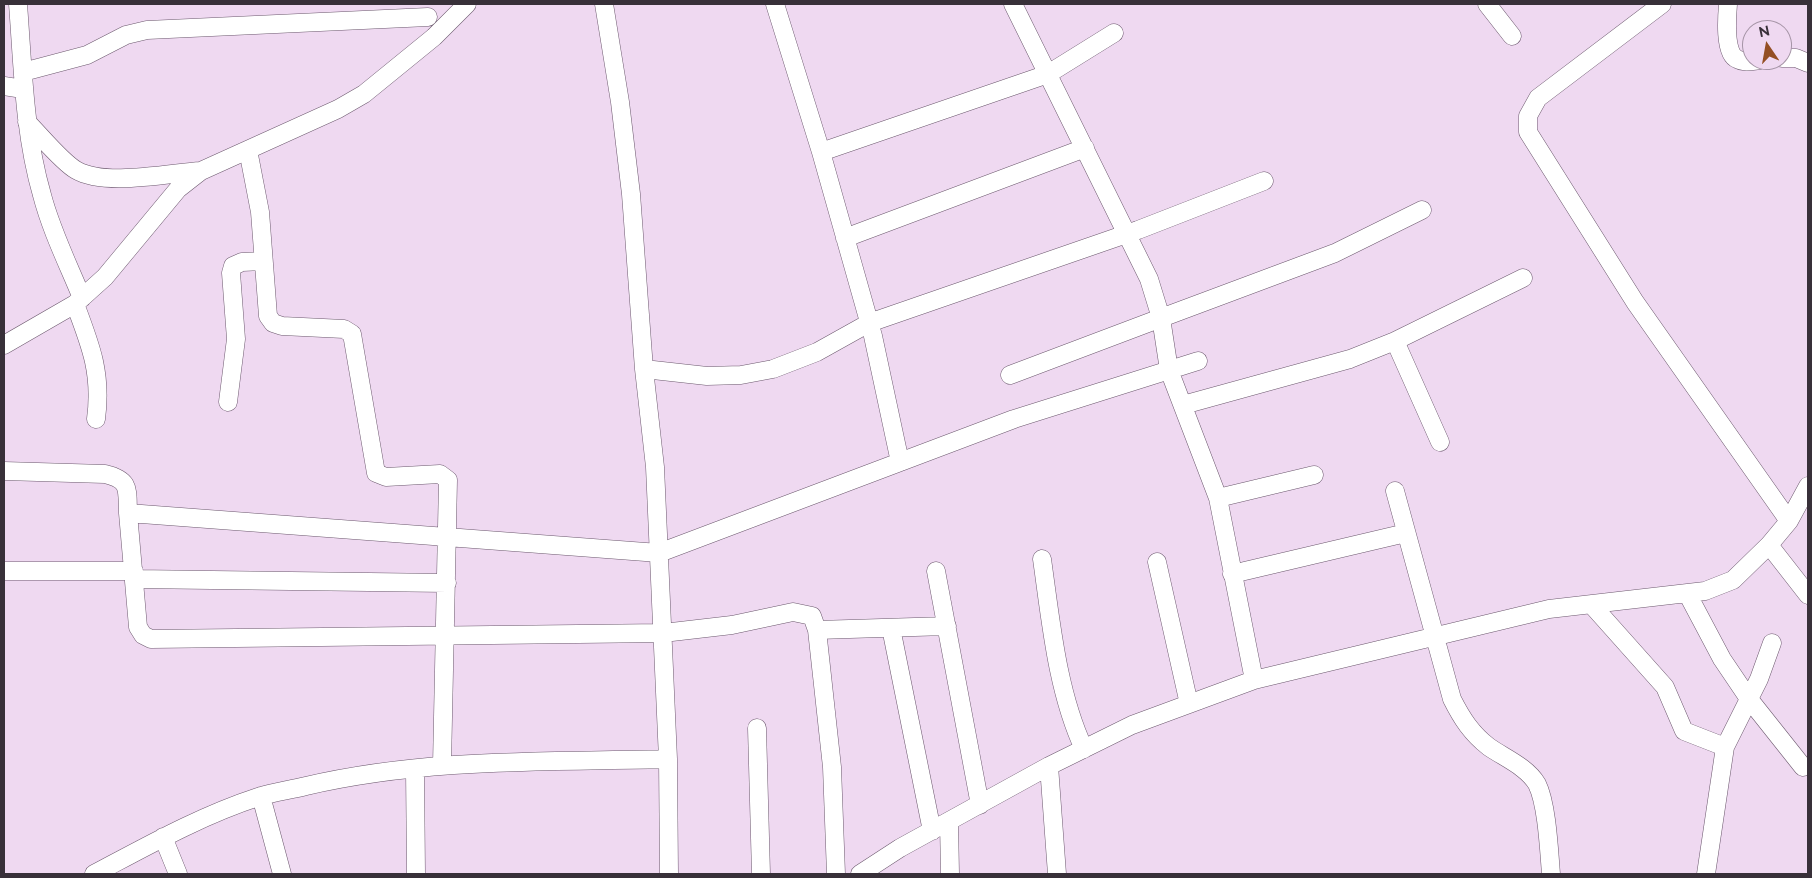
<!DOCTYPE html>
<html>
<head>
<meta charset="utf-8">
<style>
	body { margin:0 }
	#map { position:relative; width:1812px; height:878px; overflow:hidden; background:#efd9f1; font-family:Raleway,sans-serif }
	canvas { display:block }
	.frame { position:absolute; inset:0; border:5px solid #383039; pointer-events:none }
	.north { position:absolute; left:1742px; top:20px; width:50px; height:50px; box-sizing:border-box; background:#efd9f1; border:1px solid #a695a7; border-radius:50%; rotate:348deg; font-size:14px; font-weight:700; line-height:20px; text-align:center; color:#383039 }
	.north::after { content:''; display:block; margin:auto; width:18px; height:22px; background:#944f24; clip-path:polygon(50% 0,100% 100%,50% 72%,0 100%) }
</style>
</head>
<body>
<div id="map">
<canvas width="1812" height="878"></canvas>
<div class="frame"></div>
<div class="north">N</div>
</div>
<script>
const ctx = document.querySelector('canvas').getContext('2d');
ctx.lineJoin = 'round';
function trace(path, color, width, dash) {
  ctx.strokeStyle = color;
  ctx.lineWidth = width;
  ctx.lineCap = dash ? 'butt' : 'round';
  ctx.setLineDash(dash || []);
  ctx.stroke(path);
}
const minor = new Path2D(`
	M18,4C23,68 24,133 42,195C51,230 68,264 82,298
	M604,4L620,102L631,194L644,369L655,467L668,759L669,874
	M775,4L821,152L873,336L900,462
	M1487,4L1512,36
	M1662,4L1538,98L1528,116V132L1635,302L1789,521
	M1728,4C1727,16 1724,54 1737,59C1744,63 1752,61 1760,60
	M1782,58H1796L1808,63
	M23,72L87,55L126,35L147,30L428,17
	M4,86L23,89
	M27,122C40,135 62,162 76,170C105,187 169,173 201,171
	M248,150L260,212L268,316L273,323L282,326L344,329L352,334L376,473L386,477L440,474L448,480L442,765
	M821,152L1048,74L1114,33
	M845,238L1085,148
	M75,304C91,346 102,374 96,419
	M1395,341L1440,442
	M4,345L75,304L105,277L178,189L201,171L338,109L364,94L434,37L467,4
	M644,369L707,376L741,375L773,369L817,352L869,323L1138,230L1264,181
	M1010,375L1161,318L1149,279L1013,4
	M228,402L236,339L231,273L233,266L242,262L263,261
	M1183,405L1350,359L1395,341L1523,278
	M4,471L105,474C131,480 127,490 128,513L659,553L1014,419L1198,361
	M1395,491L1452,699C1462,719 1472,734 1489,747C1505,758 1527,767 1537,784C1547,804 1549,850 1551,874
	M1218,498L1314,475
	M128,513L138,627L143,635L151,639L663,633L732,625L793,612L812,616L817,630L832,767L836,874
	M1769,545L1808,595
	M1042,559C1051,622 1057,691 1084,749
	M1157,562L1189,704
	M4,571H134
	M936,571L980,805
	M1232,574L1406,533
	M134,579L447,583
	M1687,593L1722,659L1749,699L1803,767
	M1591,604L1665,687L1684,731L1725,747
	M891,628L932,831
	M817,630L947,626
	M1254,680L1218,498L1169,370L1161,318L1335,253L1422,210
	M757,728L761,874
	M1049,766L1057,874
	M415,769L416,874
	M261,796L282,874
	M949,822L950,874
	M163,837L178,874
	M94,874C147,846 200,816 258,797C274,792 290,790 306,786C425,758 547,762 668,759
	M860,874L900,848L1049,766L1132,725L1254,680L1549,609L1705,591L1733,580L1769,545L1789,521L1808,486
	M1706,874L1725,747L1759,679L1772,643`);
trace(minor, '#6c596e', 19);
trace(minor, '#fff', 18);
</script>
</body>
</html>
